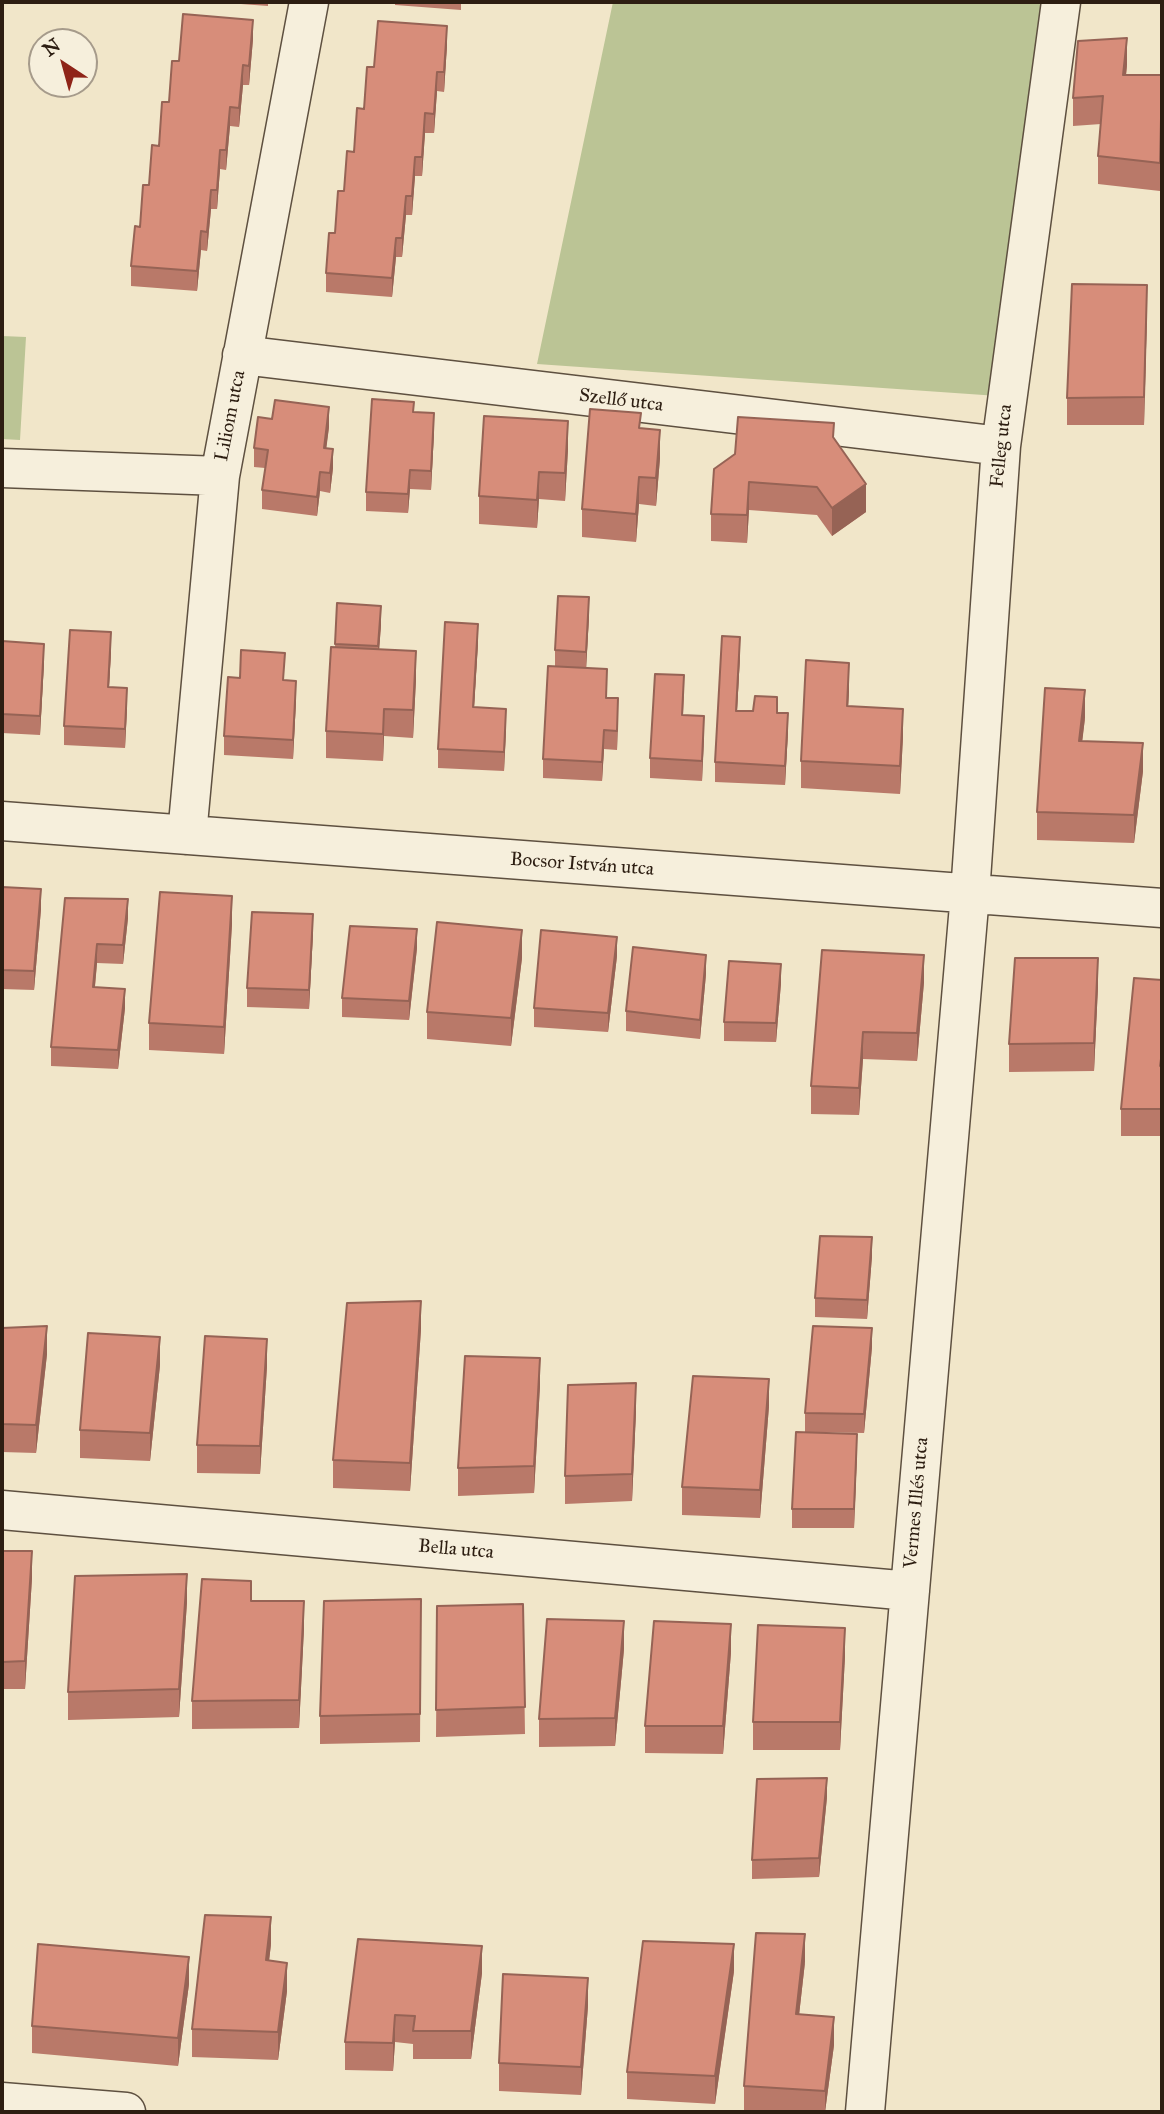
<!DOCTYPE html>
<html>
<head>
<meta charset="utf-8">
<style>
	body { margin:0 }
	#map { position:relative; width:1164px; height:2114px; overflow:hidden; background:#f1e6c9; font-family:"IM FELL Great Primer",serif }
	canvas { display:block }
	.frame { position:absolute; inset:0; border:4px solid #2d1e12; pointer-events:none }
	.north { position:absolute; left:28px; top:28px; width:70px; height:70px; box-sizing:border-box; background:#f6efdc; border:2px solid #a69b8b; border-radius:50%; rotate:324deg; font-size:19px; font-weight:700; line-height:28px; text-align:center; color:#2d1e12 }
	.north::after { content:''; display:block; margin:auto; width:24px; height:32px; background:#8f2418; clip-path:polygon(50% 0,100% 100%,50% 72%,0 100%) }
</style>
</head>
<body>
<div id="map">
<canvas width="1164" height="2114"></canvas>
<div class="frame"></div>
<div class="north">N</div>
</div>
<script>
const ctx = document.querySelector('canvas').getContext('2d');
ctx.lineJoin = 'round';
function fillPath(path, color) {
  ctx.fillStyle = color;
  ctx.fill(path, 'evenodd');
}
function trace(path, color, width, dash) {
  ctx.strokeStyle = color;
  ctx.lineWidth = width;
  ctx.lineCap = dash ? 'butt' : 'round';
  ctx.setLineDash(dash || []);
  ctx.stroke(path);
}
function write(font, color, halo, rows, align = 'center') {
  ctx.font = font + ' "IM FELL Great Primer",serif';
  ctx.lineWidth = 5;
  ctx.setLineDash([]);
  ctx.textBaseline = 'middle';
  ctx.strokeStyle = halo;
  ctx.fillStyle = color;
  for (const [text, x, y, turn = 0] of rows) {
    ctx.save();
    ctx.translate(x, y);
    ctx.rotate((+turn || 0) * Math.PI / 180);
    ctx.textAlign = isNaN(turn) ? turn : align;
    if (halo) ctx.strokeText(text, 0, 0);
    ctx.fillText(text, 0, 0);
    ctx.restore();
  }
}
const green = new Path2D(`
	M613,2H1041L998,396L537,364Z
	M2,336L26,337L20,440L2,439Z`);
const minor = new Path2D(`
	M242,355L1001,446
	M2,468L220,476
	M2,821L1162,908
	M187,835L220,476L309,2
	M2,1510L910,1591
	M2,2102L126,2112
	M865,2112L970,894L1001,446L1061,2`);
const wall = new Path2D(`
	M214,2H268V6Z
	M395,2H461V10L395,5Z
	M253,39L249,85H243L239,127L230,126L226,170L220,169L217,209H211L207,251L201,250L197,291L131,286V266L149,185L179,61Z
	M447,45L444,92L437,91L434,133H425L422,176H415L412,215H406L402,257H396L392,297L326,292V273L374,67Z
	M1127,65L1126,75H1162L1160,191L1098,184V156L1101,124L1073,126V98Z
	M1147,312L1144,425H1067V398Z
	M414,412L434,432L431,490L410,489L408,513L366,511V492Z
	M329,427L326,448L333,468L330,493L320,491L317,516L262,509V490L265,468L254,467V448Z
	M641,428L660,458L656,506L639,504L636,542L582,537V509Z
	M834,438L866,512L832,536L817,515L749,510L747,543L711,541V514L714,469Z
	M568,449L565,501L539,499L537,528L479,524V496Z
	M337,603L381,625L379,650L416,679L413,738L384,736L383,761L326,758V731L335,647Z
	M589,616L586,668L607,698L618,718L617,750L604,749L602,781L543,778V759L555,666V650Z
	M2,641L44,663L40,735L2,733Z
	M478,643L474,707L506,728L504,771L438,768V749Z
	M111,652L109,687L127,707L125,748L64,745V726Z
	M740,656L737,711L777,713L788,732L785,785L715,782V762Z
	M285,680L296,700L293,759L224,755V736Z
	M849,690L848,706L903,736L900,794L801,788V761Z
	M684,695L683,715L704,735L702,781L650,778V758Z
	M1085,718L1082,741L1143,771L1134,843L1037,840V812Z
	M2,887L41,909L34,990L2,989Z
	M65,898L128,918L123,964L97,963L95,987L125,1008L118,1069L51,1066V1047Z
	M232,924L224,1054L149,1050V1023Z
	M313,933L309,1009L247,1007V988Z
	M417,948L409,1020L342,1017V998Z
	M822,950L924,982L917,1061L863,1059L859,1115L811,1114V1086Z
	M617,956L608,1032L534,1027V1008Z
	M522,958L511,1046L427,1039V1012Z
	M706,974L700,1039L626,1031V1011Z
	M1162,980V1136H1121V1109Z
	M781,983L776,1042L724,1041V1022Z
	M1098,986L1094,1071L1009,1072V1044Z
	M872,1256L867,1319L815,1317V1298Z
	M2,1328L47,1354L36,1453L2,1452Z
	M421,1329L410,1491L333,1488V1460Z
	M872,1347L864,1433L805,1432V1413Z
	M160,1365L150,1461L80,1458V1430Z
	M267,1366L260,1474L197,1473V1445Z
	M540,1385L534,1493L458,1496V1468Z
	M769,1406L760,1518L682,1515V1487Z
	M636,1411L632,1501L565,1504V1476Z
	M857,1453L854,1528H792V1509Z
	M2,1551L32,1578L25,1689H2Z
	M421,1599L420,1742L320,1744V1716Z
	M251,1601L304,1628L299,1728L192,1729V1701Z
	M187,1602L179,1717L68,1720V1692Z
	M523,1604L525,1734L436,1737L437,1606Z
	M624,1649L615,1746L539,1747V1719Z
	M731,1652L723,1754L645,1753V1726Z
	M845,1656L840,1750H753V1722Z
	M827,1797L819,1877L752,1879V1860Z
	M358,1939L482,1973L471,2059H413V2044L395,2042L393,2071L345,2070V2042Z
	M271,1944L269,1960L287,1991L278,2060L192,2057V2029Z
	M805,1962L799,2015L834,2045L825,2112H744V2086Z
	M734,1971L715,2104L627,2099V2072Z
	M189,1984L178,2066L32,2053V2026Z
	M588,2006L581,2095L499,2091V2063Z`);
const shadedWall = new Path2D(`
	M253,20V39L249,85V66Z
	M447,26V45L444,92V72Z
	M1127,38V65L1123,103V75Z
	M243,65V85L239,127V108Z
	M437,72V91L434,133V114Z
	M230,107V126L226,170V150Z
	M1162,109V137L1160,191V163Z
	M425,113V133L422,176V157Z
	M220,150V169L217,209V190Z
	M415,157V176L412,215V196Z
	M211,190V209L207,251V232Z
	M406,196V215L402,257V238Z
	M201,231V250L197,291V271Z
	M396,238V257L392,297V278Z
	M1147,285V312L1144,425V397Z
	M329,407V427L324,467V448Z
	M434,413V432L431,490V471Z
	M568,421V449L565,501V473Z
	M660,430V458L656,506V478Z
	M333,449V468L330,493V473Z
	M410,470V489L408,513V494Z
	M320,472V491L317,516V497Z
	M539,472V499L537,528V500Z
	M639,477V504L636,542V514Z
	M749,482V510L747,543V515Z
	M866,484V512L832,536V508Z
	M589,597V616L586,671V652Z
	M381,606V625L378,665V646Z
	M478,624V643L473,726V707Z
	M111,632V652L108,706V687Z
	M740,637V656L736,730V711Z
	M44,644V663L40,735V716Z
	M416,651V679L413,738V710Z
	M849,663V690L847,733V706Z
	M296,681V700L293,759V740Z
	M127,688V707L125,748V729Z
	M1085,690V718L1079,769V741Z
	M618,698V718L617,750V731Z
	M384,709V736L383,761V734Z
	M506,709V728L504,771V752Z
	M903,709V736L900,794V766Z
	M788,713V732L785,785V766Z
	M704,716V735L702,781V761Z
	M604,730V749L602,781V762Z
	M1143,743V771L1134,843V815Z
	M41,889V909L34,990V971Z
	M232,896V924L224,1054V1027Z
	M128,899V918L123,964V945Z
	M313,914V933L309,1009V990Z
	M417,929V948L409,1020V1001Z
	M522,930V958L511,1046V1018Z
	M617,937V956L608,1032V1013Z
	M97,944V963L93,1006V987Z
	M706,955V974L700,1039V1020Z
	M924,955V982L917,1061V1033Z
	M1098,958V986L1094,1071V1043Z
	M781,964V983L776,1042V1023Z
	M125,989V1008L118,1069V1050Z
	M863,1032V1059L859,1115V1088Z
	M872,1237V1256L867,1319V1300Z
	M421,1301V1329L410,1491V1463Z
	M47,1326V1354L36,1453V1425Z
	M872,1328V1347L864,1433V1414Z
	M160,1337V1365L150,1461V1433Z
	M267,1339V1366L260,1474V1446Z
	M540,1358V1385L534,1493V1466Z
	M769,1379V1406L760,1518V1490Z
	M636,1383V1411L632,1501V1474Z
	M857,1434V1453L854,1528V1509Z
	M32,1551V1578L25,1689V1661Z
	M187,1574V1602L179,1717V1689Z
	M304,1601V1628L299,1728V1700Z
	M624,1621V1649L615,1746V1718Z
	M731,1624V1652L723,1754V1726Z
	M845,1628V1656L840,1750V1722Z
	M827,1778V1797L819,1877V1858Z
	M271,1917V1944L266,1988V1960Z
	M805,1934V1962L796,2042V2014Z
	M734,1944V1971L715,2104V2076Z
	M482,1946V1973L471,2059V2031Z
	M189,1957V1984L178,2066V2038Z
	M287,1963V1991L278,2060V2032Z
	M588,1978V2006L581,2095V2067Z
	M395,2015V2042L393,2071V2043Z
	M834,2017V2045L825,2112V2091Z`);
const building = new Path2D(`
	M183,14L253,20L249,66L243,65L239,108L230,107L226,150H220L217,190H211L207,232L201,231L197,271L131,266L135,226L140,227L143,185H149L152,145L159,146L162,102H169L172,61H179Z
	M378,21L447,26L444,72H437L434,114L425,113L422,157H415L412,196H406L402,238H396L392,278L326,273L329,233H335L338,191H344L347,151L354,152L357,108L364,109L367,67H374Z
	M1127,38L1123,75H1162L1160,163L1098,156L1103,96L1073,98L1078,41Z
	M1072,284L1147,285L1144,397L1067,398Z
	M372,399L414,402L413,412L434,413L431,471L410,470L408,494L366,492Z
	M275,400L329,407L324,448L333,449L330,473L320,472L317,497L262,490L268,450L254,448L258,417L272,419Z
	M590,409L641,413L639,428L660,430L656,478L639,477L636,514L582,509Z
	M484,416L568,421L565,473L539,472L537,500L479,496Z
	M738,417L834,423L833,437L866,484L832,508L817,487L749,482L747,515L711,514L714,469L735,454Z
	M558,596L589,597L586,652L555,650Z
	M337,603L381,606L378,646L335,644Z
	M445,622L478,624L473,707L506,709L504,752L438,749Z
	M70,630L111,632L108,687L127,688L125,729L64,726Z
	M722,636L740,637L736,711H753L755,696L777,697V713H788L785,766L715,762Z
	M2,641L44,644L40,716L2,714Z
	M331,647L416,651L413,710L384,709L383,734L326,731Z
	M241,650L285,653L283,680L296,681L293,740L224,736L228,677L240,678Z
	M806,660L849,663L847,706L903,709L900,766L801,761Z
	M548,666L607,669L606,698H618L617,731L604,730L602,762L543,759Z
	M655,674L684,675L682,715L704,716L702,761L650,758Z
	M1045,688L1085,690L1079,741L1143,743L1134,815L1037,812Z
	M2,887L41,889L34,971L2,970Z
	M160,892L232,896L224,1027L149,1023Z
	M65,898L128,899L123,945L97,944L93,987L125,989L118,1050L51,1047Z
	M252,912L313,914L309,990L247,988Z
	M437,922L522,930L511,1018L427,1012Z
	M350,926L417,929L409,1001L342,998Z
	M541,930L617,937L608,1013L534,1008Z
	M633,947L706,955L700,1020L626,1011Z
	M822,950L924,955L917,1033L863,1032L859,1088L811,1086Z
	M1015,958H1098L1094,1043L1009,1044Z
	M729,961L781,964L776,1023L724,1022Z
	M1134,978L1162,980V1052L1160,1066H1162V1109H1121Z
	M820,1236L872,1237L867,1300L815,1298Z
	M421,1301L410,1463L333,1460L347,1303Z
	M47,1326L36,1425L2,1424V1328Z
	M813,1326L872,1328L864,1414L805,1413Z
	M88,1333L160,1337L150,1433L80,1430Z
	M205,1336L267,1339L260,1446L197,1445Z
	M465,1356L540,1358L534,1466L458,1468Z
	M693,1376L769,1379L760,1490L682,1487Z
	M636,1383L632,1474L565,1476L568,1385Z
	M796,1432L857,1434L854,1509H792Z
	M2,1551H32L25,1661L2,1662Z
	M187,1574L179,1689L68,1692L75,1576Z
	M202,1579L251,1581V1601H304L299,1700L192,1701Z
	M421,1599L420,1714L320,1716L324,1601Z
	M523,1604L525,1707L436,1710L437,1606Z
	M547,1619L624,1621L615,1718L539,1719Z
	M654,1621L731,1624L723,1726H645Z
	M758,1625L845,1628L840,1722H753Z
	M827,1778L819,1858L752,1860L757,1779Z
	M205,1915L271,1917L266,1960L287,1963L278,2032L192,2029Z
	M756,1933L805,1934L796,2014L834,2017L825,2091L744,2086Z
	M358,1939L482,1946L471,2031H413L415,2016L395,2015L393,2043L345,2042Z
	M643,1941L734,1944L715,2076L627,2072Z
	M38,1944L189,1957L178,2038L32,2026Z
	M503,1974L588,1978L581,2067L499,2063Z`);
const streetNames = [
	["Szellő utca",621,401,7],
	["Liliom utca",231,416,-79],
	["Felleg utca",1002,446,-84],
	["Bocsor István utca",582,865,4],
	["Vermes Illés utca",917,1503,-85],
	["Bella utca",456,1550,5]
];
fillPath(green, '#bbc495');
trace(minor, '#5e5040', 41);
trace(minor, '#f6efdc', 38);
fillPath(wall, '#b97969');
fillPath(shadedWall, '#966355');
fillPath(building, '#d78d7a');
trace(building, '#966355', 2);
write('19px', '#2d1e12', '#f6efdc', streetNames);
</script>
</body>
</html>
